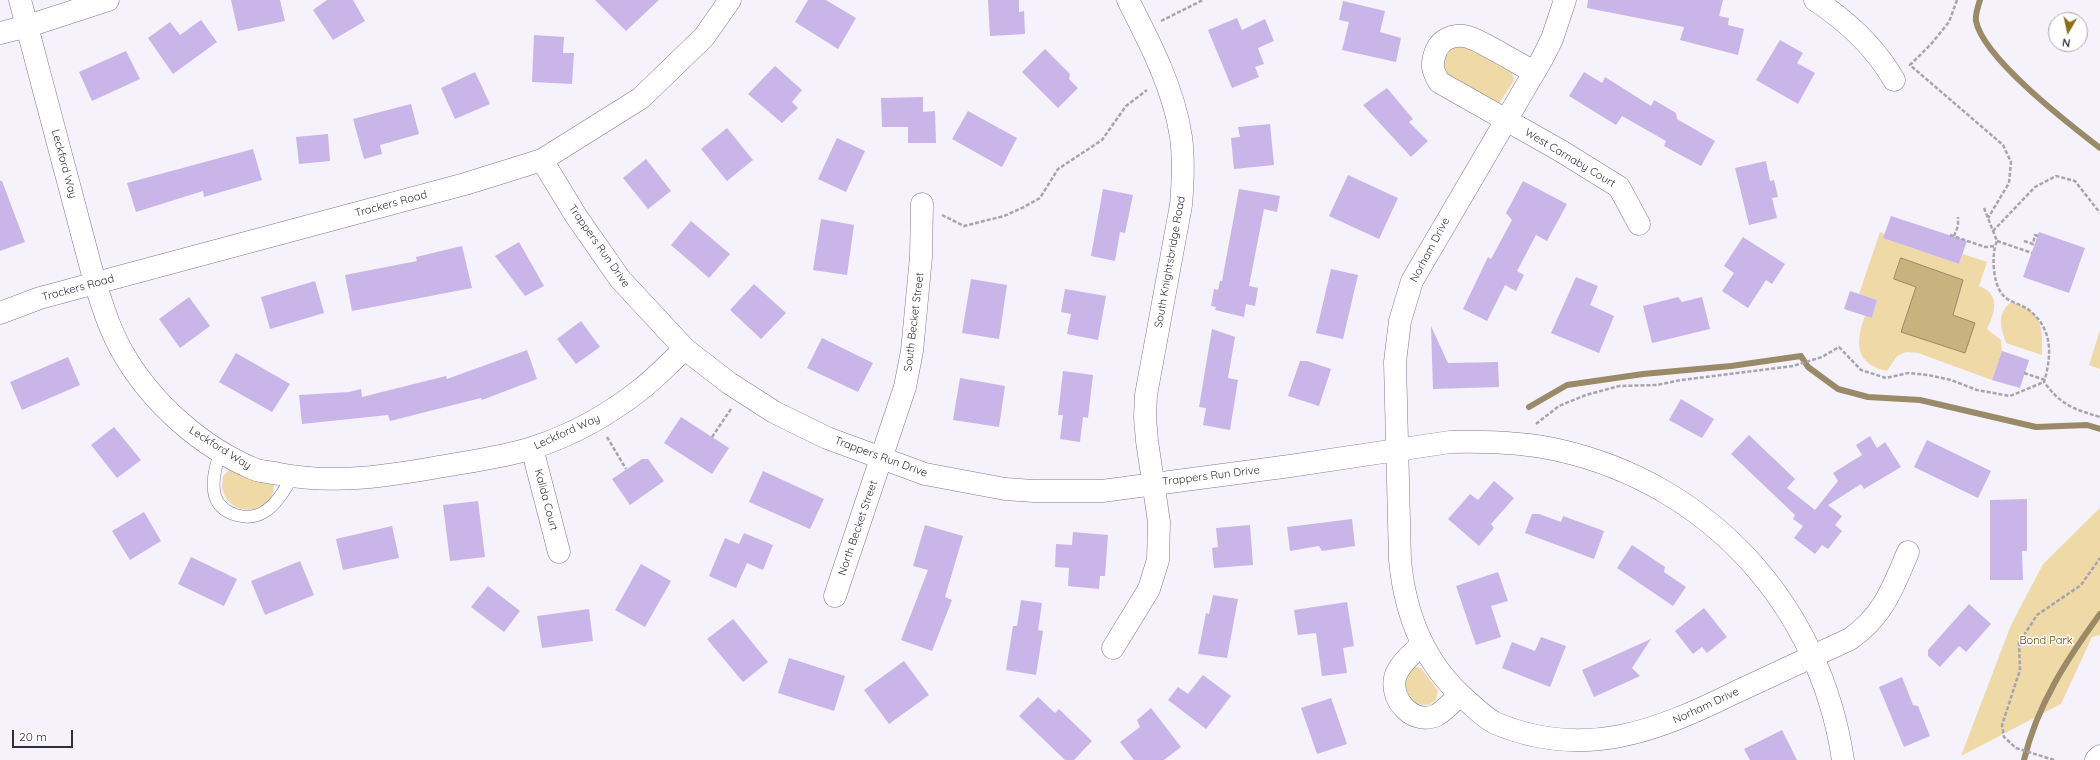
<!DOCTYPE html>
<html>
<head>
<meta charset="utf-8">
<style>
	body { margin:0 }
	#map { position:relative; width:2100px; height:760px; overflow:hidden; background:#f5f2fb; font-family:Quicksand,sans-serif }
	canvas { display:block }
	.north { position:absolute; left:2048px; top:12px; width:40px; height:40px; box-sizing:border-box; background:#fff; border:1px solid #adabaf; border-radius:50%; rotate:189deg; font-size:11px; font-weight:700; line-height:16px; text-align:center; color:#322e37 }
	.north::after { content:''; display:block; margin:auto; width:14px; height:18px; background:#8d6e12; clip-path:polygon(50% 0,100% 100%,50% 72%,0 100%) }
	.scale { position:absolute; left:12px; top:730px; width:61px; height:18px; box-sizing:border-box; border:2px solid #322e37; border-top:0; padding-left:5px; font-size:12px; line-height:14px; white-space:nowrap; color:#322e37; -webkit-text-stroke:3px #fff; paint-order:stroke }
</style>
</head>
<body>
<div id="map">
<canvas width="2100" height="760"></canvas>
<div class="north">N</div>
<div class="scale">20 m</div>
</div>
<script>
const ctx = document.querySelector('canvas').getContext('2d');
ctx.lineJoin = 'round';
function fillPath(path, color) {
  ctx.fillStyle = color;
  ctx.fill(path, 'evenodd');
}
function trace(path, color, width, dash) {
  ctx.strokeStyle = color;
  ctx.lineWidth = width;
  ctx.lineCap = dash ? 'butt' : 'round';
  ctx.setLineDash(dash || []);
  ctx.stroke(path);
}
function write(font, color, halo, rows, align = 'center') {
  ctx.font = font + ' Quicksand,sans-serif';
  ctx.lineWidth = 3;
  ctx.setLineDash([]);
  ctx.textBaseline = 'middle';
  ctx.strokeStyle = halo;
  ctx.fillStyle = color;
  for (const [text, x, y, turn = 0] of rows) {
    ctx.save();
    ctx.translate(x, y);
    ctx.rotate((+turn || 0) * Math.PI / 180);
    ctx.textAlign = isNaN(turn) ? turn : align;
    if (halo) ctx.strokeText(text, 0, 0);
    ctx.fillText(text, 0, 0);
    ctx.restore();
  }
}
const green = new Path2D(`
	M1465,45L1512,73L1514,78L1513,82L1498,105L1446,78L1440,59L1446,49Z
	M1880,232L1885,234L1884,238L1959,264L1963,254L1987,262L1979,286C2001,294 1995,313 1987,329L2001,340L2002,351L1992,380L1918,353L1906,352L1897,356L1887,371C1855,364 1855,343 1865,316L1872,318L1877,300L1859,294Z
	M2011,302C2042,311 2043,326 2042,355L2006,343C2001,327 1996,315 2011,302Z
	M2100,330V369L2089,365Z
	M230,469L274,485C273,516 231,518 223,491C221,487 223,480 223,476Z
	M2100,508V635L2092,637L2061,704L1961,756L2011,625L2043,564Z
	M1414,666L1421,668L1438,691L1436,700L1429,705L1413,704L1404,696L1406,669Z`);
const water = new Path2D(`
	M1901,258L1963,280L1953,315L1975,323L1965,353L1901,332L1916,287L1894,279Z`);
const stream = new Path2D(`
	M1980,0C1978,6 1975,15 1976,21C1983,58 2069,124 2100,148
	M1529,407L1567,385L1643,374L1731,366L1801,356L1808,367L1838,389L1868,397L1920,400L2036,427L2087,425L2100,429
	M2024,760C2037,705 2067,659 2100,614`);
const building = new Path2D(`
	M231,0H280L285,21L238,31Z
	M327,0H353L365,21L333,40L313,10Z
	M595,0H659L626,31Z
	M808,0H826L856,18L838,49L795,22Z
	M988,0H1019V12L1024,11L1025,34L990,36Z
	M1588,0H1723L1719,16L1729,18L1728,25L1744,29L1738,55L1680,40L1684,27L1587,8Z
	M1343,1L1385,11L1380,32L1401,38L1396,62L1342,50L1349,22L1339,20Z
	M1237,18L1242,30L1265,19L1274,41L1258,48L1264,64L1255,67L1259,77L1232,88L1208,30Z
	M201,20L217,42L173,74L148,38L170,22L180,35Z
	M534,35L564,37L563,53H574L572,84L532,82Z
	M1780,40L1803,53L1797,63L1815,73L1798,104L1756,80Z
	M1045,49L1070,74L1069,79L1078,88L1058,108L1022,72Z
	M126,51L140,79L92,101L79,72Z
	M775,66L802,90L792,102L798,108L782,123L748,94Z
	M475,72L490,104L455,119L441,88Z
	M1584,72L1602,83L1605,77L1651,106L1654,100L1676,113L1677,119L1715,141L1701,166L1664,146L1666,141L1622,116L1616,125L1569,96Z
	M1387,88L1413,119L1409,122L1428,141L1411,157L1363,105Z
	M923,97V112L935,111L936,143H908V127H882L881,98Z
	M411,104L419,134L380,145L382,154L364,159L353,119Z
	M968,111L1017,138L1002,167L952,139Z
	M1270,124L1274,165L1234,169L1231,138L1240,137L1238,127Z
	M727,128L753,160L727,181L701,149Z
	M328,134L330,161L299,164L296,137Z
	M837,138L865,151L846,192L818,179Z
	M253,149L262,180L204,197L203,191L136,212L127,183Z
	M646,159L671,191L648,209L623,178Z
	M1766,161L1770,181L1774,180L1778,197L1772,198L1777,218L1749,225L1735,168Z
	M1348,175L1398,198L1379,239L1329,216Z
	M0,181H2L25,242L0,251Z
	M1523,181L1567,204L1547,241L1536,235L1517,271L1524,275L1516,291L1505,285L1487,321L1463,309L1488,257L1491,259L1512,220L1506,213Z
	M1103,189L1133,195L1125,233L1120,232L1115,261L1091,256Z
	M1239,189L1280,196L1277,212L1264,209L1249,286L1258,288L1255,306L1246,304L1244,317L1215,310L1216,307L1211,306L1214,289L1218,290L1220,281H1222Z
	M1891,216L1967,241L1959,264L1883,238Z
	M821,219L854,225L847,275L813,270Z
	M691,221L730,254L709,278L671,245Z
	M2039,232L2085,248L2069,293L2023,277Z
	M1743,237L1785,264L1772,284L1766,280L1748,308L1722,291L1734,273L1724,266Z
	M519,242L544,286L525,296L495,256Z
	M462,246L472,288L352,311L345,275L417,261L416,257Z
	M1331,269L1358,275L1343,339L1316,333Z
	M1576,277L1598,286L1590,305L1614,316L1599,353L1551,333Z
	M971,279L1007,285L999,339L962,333Z
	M315,281L324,313L270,329L261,297Z
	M754,284L786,313L761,339L730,310Z
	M1065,289L1106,296L1098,340L1067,334L1071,314L1061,312Z
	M1850,291L1877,300L1872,318L1844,309Z
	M189,297L210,326L180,348L159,319Z
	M1678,297L1682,302L1702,297L1710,329L1652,343L1643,306Z
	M581,321L600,347L576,364L557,339Z
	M1431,326L1448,363L1498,362L1499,387L1433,389Z
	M1212,329L1235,337L1228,378L1238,380L1230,430L1203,425L1206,408L1199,407Z
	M822,338L873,363L858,392L807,368Z
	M527,350L537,379L482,400L481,398L390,421L388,415L302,424L299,395L349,392L361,389L362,397L446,376L447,379Z
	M2002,351L2029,360L2020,388L1992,380Z
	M236,353L290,384L272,412L219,382Z
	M68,357L80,385L22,410L10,382Z
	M1300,361H1307L1331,369L1319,406L1288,396Z
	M1063,371L1093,375L1088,418L1083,417L1080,442L1060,439L1063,415H1058Z
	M960,378L1005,386L999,427L953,420Z
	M1681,399L1714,419L1702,438L1669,420Z
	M681,417L729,448L712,474L664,443Z
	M114,427L141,460L117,478L91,445Z
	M1749,435L1795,479L1787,488L1815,510L1838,481L1833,473L1862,455L1856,445L1870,436L1877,448L1885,442L1901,467L1864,489L1861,484L1828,505L1842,516L1835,525L1842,531L1828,549L1822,545L1815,554L1794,538L1803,526L1793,519L1795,515L1731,454Z
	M1927,440L1991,471L1978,498L1914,467Z
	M642,459H648L664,481L630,505L612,479Z
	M763,471L824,499L810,529L749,502Z
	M1494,481L1514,498L1491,524L1494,528L1479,546L1448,519L1470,494L1478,500Z
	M2027,499V551H2022L2023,580H1990V500Z
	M478,501L485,557L450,561L443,505Z
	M144,512L161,541L130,560L112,531Z
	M1532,514H1539L1561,522L1563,516L1604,531L1594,559L1525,533Z
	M1352,519L1355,546L1322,551L1319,546L1290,551L1287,527Z
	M925,525L963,536L945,597L952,600L932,651L901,640L928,570L913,566Z
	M1250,525L1253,565L1214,568L1212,548L1218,547L1216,528Z
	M392,526L399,558L343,570L336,539Z
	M1073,532L1108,535L1105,576H1100L1099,589L1068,586L1069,568L1055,567L1056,544L1072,545Z
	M744,533L773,545L763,570L747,563L736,588L709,576L725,538L739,544Z
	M1632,545L1665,567L1664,572L1686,587L1673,606L1617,568Z
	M191,557L237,579L224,606L178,584Z
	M300,561L314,595L265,615L251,581Z
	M641,564L671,581L645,627L615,610Z
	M1498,572L1508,601L1491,606L1501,637L1476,645L1456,586Z
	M488,586L520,611L504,632L471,607Z
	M1213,595L1238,599L1227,658L1198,654L1206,613L1209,614Z
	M1021,600L1042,603L1038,630L1043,631L1036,675L1006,670L1013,626H1017Z
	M1347,602L1354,646L1343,648L1347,673L1322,676L1316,633L1298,635L1294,610Z
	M1969,604L1991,624L1966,652L1959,646L1940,667L1928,656V650Z
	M1704,608L1727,637L1707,653L1702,647L1693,654L1675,631Z
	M589,609L593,641L542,648L537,616Z
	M733,619L768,662L743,682L707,639Z
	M1541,637L1566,646L1550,687L1502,668L1512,642L1535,651Z
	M1651,639L1632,668L1640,676L1594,697L1582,670Z
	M789,658L845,676L834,711L778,693Z
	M904,661L929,695L889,724L864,690Z
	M1203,675L1231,696L1206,729L1168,700L1178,687L1188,694Z
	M1902,677L1913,705L1918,706L1930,736L1904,747L1879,687Z
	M1038,697L1055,713L1059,709L1092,741L1074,760H1065L1019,716Z
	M1331,698L1347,744L1317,754L1301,708Z
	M1151,708L1181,747L1164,760H1134L1120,742L1140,727L1137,720Z
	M1782,730L1797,760H1750L1744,749Z`);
const path = new Path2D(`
	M1957,0L1949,22L1932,43L1910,65L2003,145L2011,162L2009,183L1988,218
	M1161,21L1203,0
	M1984,208L1997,241C1991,254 1993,283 2002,294C2008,302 2021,304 2029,310C2053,329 2052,355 2044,382C2061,405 2073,409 2100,417
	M942,215L964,226L1004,216L1024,207L1040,198L1058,169L1102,140L1126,106L1147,90
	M1993,231L2035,187L2056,176L2075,181L2100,213
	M1950,235L1985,247L1995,246
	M1954,236L1958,226V217
	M1997,241L2032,253
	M2024,241L2033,244L2035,235L2038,236
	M2024,373L2045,380
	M1536,424L1559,406L1586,395L1619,386L1657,385L1681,380L1793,366L1822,357L1839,347L1861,370L1886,378L1908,373L1928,375L1951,380L1977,390L2010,396L2044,382
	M607,437L626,469
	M712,437L731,409
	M2054,760L2016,748L2004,737L2002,725L2020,670L2019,643L2037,615L2081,585L2100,558`);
const service = new Path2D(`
	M221,451C216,464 211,481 215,496C221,515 248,522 264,512C277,504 285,489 293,476`);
const minor = new Path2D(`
	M20,0L95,283C103,307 110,331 123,353C151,402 201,447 254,469C261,472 271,472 279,474C331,484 381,477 433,468C465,462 501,458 532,448C570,436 608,415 640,390C656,378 670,362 685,349
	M1565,0L1552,39L1542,59L1412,281L1400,321L1395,362L1400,560C1405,614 1423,662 1465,699C1474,707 1484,717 1495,723C1583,760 1655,732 1734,693C1773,675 1811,657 1850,639C1883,616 1893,588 1908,552
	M1815,0C1847,21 1875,47 1894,80
	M0,33L28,26L108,0
	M1534,72C1520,65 1476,37 1464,36C1452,35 1441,39 1436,51C1431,64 1432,70 1439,82L1561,151L1619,187L1639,224
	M542,160L576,216L620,279L685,349L729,383L774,412L827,438L925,474L1005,489L1034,491H1102L1290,466L1450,442C1485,441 1523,442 1558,450C1710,484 1820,606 1843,760
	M0,313L40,298L465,184L542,160L641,98L704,37L730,0
	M532,448L559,552
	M835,596L905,387L912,351L921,257L922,204
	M1421,645C1412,654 1398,665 1395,678C1390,701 1414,726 1437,715C1445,710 1453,701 1460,695
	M1113,648L1149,589L1158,560L1159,522L1147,441L1145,417L1146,395L1181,205C1183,182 1184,159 1181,137C1174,89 1150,43 1128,0
	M2096,760L2100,756`);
const streetNames = [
	["West Carnaby Court",1570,158,31],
	["Leckford Way",64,164,75],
	["Trackers Road",391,204,-15],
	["Trappers Run Drive",599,246,55],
	["Norham Drive",1430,250,-62],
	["South Knightsbridge Road",1170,262,-80],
	["Trackers Road",78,288,-15],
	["South Becket Street",914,322,-83],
	["Leckford Way",567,432,-24],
	["Leckford Way",220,448,32],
	["Trappers Run Drive",881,457,20],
	["Trappers Run Drive",1211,476,-7],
	["Kalida Court",546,500,75],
	["North Becket Street",858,528,-71],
	["Norham Drive",1706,706,-25]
];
const parkNames = [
	["Bond Park",2046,641]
];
fillPath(green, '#efdaa7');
fillPath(water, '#c8b27d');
trace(water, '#9b8a68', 1);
trace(stream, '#9b8a68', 6);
fillPath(building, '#c9b5e8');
trace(service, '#81798f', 13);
trace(minor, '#81798f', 23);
trace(path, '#a7a4ad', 2.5, [4, 2]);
trace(service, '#fff', 12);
trace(minor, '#fff', 22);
write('11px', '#322e37', '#fff', streetNames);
write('11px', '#5e4802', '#fff', parkNames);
</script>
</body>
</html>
